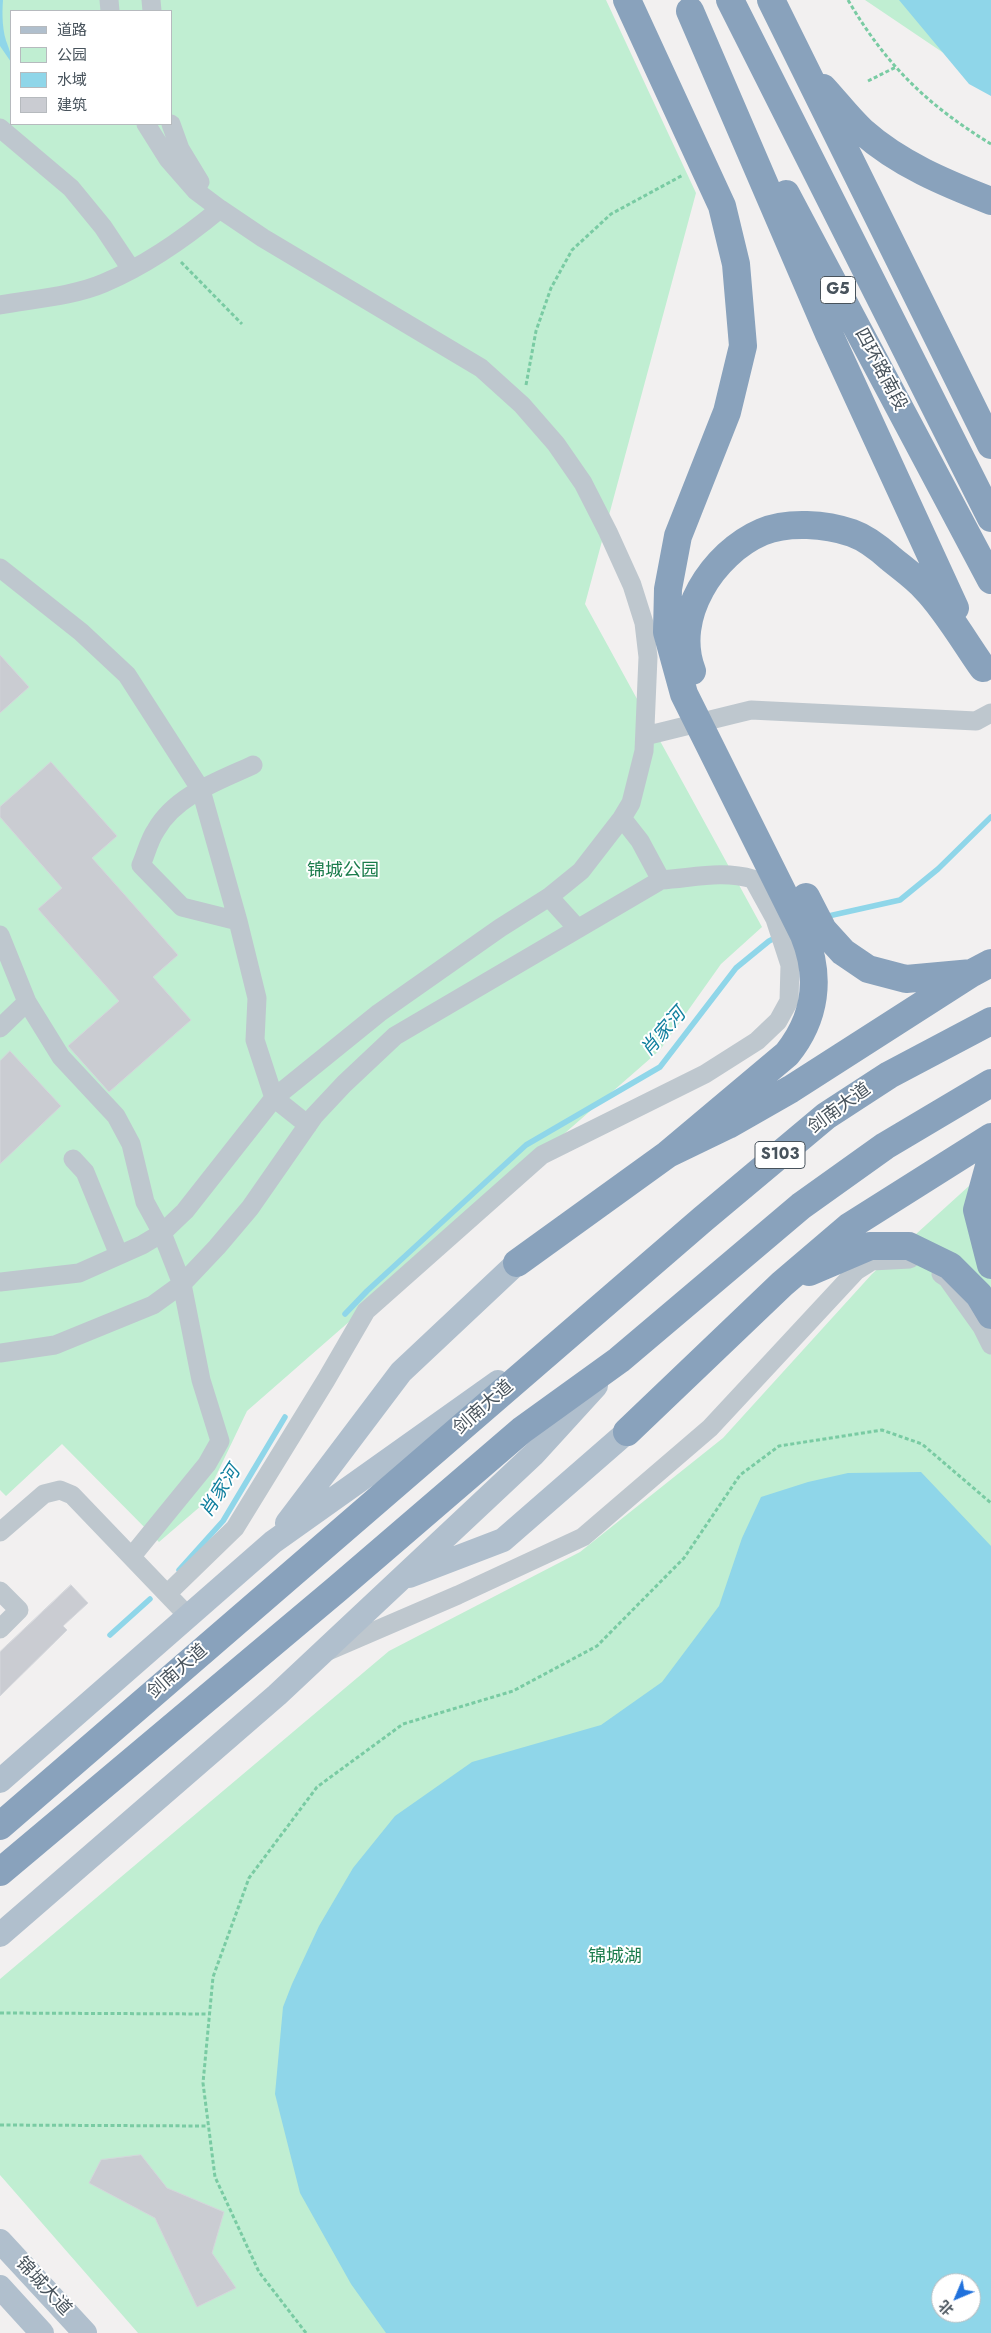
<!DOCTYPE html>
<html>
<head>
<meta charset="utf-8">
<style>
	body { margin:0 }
	#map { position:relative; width:991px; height:2333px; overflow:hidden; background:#f2f0f0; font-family:Jost,"Noto Sans SC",sans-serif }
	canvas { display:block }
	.legend { position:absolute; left:10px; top:10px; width:162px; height:115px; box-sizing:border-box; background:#fff; border:1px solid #b6babe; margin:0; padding:6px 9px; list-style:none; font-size:15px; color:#48535c }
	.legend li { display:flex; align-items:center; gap:10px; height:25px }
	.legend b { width:25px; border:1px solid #b6babe }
	.north { position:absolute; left:931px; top:2273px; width:50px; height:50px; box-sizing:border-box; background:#fff; border:1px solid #b6babe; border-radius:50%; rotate:225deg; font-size:14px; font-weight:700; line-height:20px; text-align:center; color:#48535c }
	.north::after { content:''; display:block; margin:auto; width:18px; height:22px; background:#2071dc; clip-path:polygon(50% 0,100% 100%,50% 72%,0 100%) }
</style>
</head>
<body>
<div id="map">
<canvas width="991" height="2333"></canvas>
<ul class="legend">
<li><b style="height:6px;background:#b0bfcd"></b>道路</li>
<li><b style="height:14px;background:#c0eed2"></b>公园</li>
<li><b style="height:14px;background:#8fd6e9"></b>水域</li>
<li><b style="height:14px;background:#caccd2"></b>建筑</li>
</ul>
<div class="north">北</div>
</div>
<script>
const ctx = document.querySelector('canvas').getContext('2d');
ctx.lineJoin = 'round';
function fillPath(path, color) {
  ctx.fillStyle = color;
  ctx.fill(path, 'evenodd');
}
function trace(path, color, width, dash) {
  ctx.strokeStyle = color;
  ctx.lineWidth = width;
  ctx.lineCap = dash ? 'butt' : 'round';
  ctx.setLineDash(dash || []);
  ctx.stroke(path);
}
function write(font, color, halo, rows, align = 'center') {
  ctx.font = font + ' Jost,"Noto Sans SC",sans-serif';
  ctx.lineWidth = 4;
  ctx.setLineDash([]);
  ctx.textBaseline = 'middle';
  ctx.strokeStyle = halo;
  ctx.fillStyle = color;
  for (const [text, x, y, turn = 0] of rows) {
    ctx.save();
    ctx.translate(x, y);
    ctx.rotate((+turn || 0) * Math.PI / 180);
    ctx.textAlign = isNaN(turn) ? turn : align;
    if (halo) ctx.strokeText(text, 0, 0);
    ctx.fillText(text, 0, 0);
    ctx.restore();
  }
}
const green = new Path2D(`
	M0,0H606L696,193L585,604L762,927L721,964L660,1050L247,1411L202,1505L159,1542L62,1444L6,1496L0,1490ZM11,11H171V124H11Z
	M865,0H991V85Z
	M991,1166V2333H138L0,2175V1979L389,1651L580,1552L723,1438L872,1274ZM941,2283H971V2313H941Z`);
const water = new Path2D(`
	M0,0H3C2,14 2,32 8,46C10,52 11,54 11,62L0,46Z
	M899,0H991V96L969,84Z
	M921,1472L991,1546V2333H386L351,2284L300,2193L275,2094L283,2007L292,1984L319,1926L353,1868L395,1816L472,1762L601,1725L662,1682L719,1606L742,1538L761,1497L808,1482L848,1473ZM941,2283H971V2313H941Z`);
const stream = new Path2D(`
	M824,917L900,900L938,869L991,817
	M345,1314L367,1291L526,1145L660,1067L736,968L769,941L779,936
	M179,1570L223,1521L285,1417
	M110,1635L150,1599`);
const building = new Path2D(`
	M0,655L29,687L0,713Z
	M51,762L117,836L92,858L178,955L153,977L191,1020L109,1092L68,1046L119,1001L38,909L62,888L0,817V807Z
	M10,1051L61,1106L0,1164V1061Z
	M71,1585L88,1603L63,1626L67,1630L0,1696V1652Z
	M141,2155L167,2188L224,2212L212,2253L236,2288L197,2307L155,2218L89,2183L101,2160Z`);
const path = new Path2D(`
	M848,0C886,65 927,105 991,144
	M868,81L896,67
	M181,262L242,324
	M526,385L536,331L551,288L572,250L611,214L683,175
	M0,2013L209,2014
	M0,2125L208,2126
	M306,2333L259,2272L215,2177L203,2083L213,1977L249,1878L317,1787L403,1724L513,1691L597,1646L684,1558L740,1475L779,1446L882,1430L922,1444L991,1503`);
const minor = new Path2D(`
	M109,0L110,11
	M151,0L152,11
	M171,124L180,149L200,182
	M0,128L71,188L103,227L131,269
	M0,305C33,299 74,296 104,283C147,265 185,238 220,209
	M0,568L81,632L127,675L201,790L238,921L257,998L255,1040L274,1098L308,1125
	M645,736L751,710L976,721L991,713
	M622,818L640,841L661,880
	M549,897L578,929
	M238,921L182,907L141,865C146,854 149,840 156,830C176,795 219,781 253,765
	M0,935L27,1002L61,1057L116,1116L131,1144L145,1202L162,1233L182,1284L201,1380L220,1441L207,1464L132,1556
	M0,1028L27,1002
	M73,1159L85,1172L119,1255
	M941,1274L947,1278L982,1327L991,1345
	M0,1282L79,1273L142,1245L162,1233L185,1211L274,1098L379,1013L500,928L549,897L581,871L622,818L631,803L644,751L648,657L644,623L632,585L608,532L583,483L556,444L522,405L481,368L263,238L220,209L196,191L168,159L146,124
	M0,1353L55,1345L153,1305L182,1284L217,1247L250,1208L314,1116L344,1084L395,1036L661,880C693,878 722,870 753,879L775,919L790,965L789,1001L778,1021L757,1041L705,1074L542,1155L366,1311L326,1380L235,1528L168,1593
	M0,1532L44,1494L60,1490L72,1495L189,1617
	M0,1591L19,1610L0,1629
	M328,1651L458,1595L583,1537L710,1428L856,1271L872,1261L910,1259`);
const major = new Path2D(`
	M287,1523L401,1372L517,1263
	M409,1576L503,1540L627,1432
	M0,1781L273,1542L498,1382
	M0,1935L277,1695L534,1454L596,1386
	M0,2241L85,2333
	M0,2287L42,2333`);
const highway = new Path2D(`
	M627,0L722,206L736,264L743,346L727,412L678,536L668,589L667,632L684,694L804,935C821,977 816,1018 787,1054L668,1154
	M730,0L991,518
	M771,0L991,445
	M690,11L829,334L955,608
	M823,88C836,102 848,118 862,131C899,164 945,183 991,201
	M786,194L991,580
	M692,671C671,617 713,553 762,532C788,521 826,524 852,533C866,538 880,549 890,558C902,568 915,577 925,588C945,608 966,644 983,668
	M806,897L823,930L843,952L868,969L906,979L972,973
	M991,1159L977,1210L991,1265
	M517,1263L668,1154L728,1125L791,1089L972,973L991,963
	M809,1272L870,1246H909L950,1266L979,1295L991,1315
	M627,1432L782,1284L850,1226L991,1137
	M0,1826L703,1219L826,1116L889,1075L991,1021
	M0,1872L337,1589L522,1430L619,1360L801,1206L885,1146L991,1083`);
const shields = [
	[838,290,35],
	[780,1155,50]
];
const shieldNames = [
	["G5",838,290],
	["S103",780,1155]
];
const streetNames = [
	["四环路南段",880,370,62],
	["剑南大道",840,1109,-36],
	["剑南大道",484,1408,-41],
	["剑南大道",178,1672,-41],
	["锦城大道",43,2287,47]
];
const parkNames = [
	["锦城公园",343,872],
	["锦城湖",615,1958]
];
const waterNames = [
	["肖家河",664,1033,-49],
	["肖家河",221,1492,-57]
];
fillPath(green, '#c0eed2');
fillPath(water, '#8fd6e9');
trace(stream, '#8fd6e9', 5.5);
fillPath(building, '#caccd2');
trace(building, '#d4d6db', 1);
trace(path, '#79cba3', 3, [4, 2.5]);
trace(minor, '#bec7ce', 19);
trace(major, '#b0bfcd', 24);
trace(highway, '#89a2bc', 28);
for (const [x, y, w] of shields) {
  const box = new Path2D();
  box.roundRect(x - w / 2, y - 13.5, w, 27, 4);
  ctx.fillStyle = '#fff';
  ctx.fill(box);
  trace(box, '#48535c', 1);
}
write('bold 16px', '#48535c', null, shieldNames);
write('18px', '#48535c', '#fff', streetNames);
write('18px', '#1b7c4c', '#fff', parkNames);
write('italic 19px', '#12809f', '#fff', waterNames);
</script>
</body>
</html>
